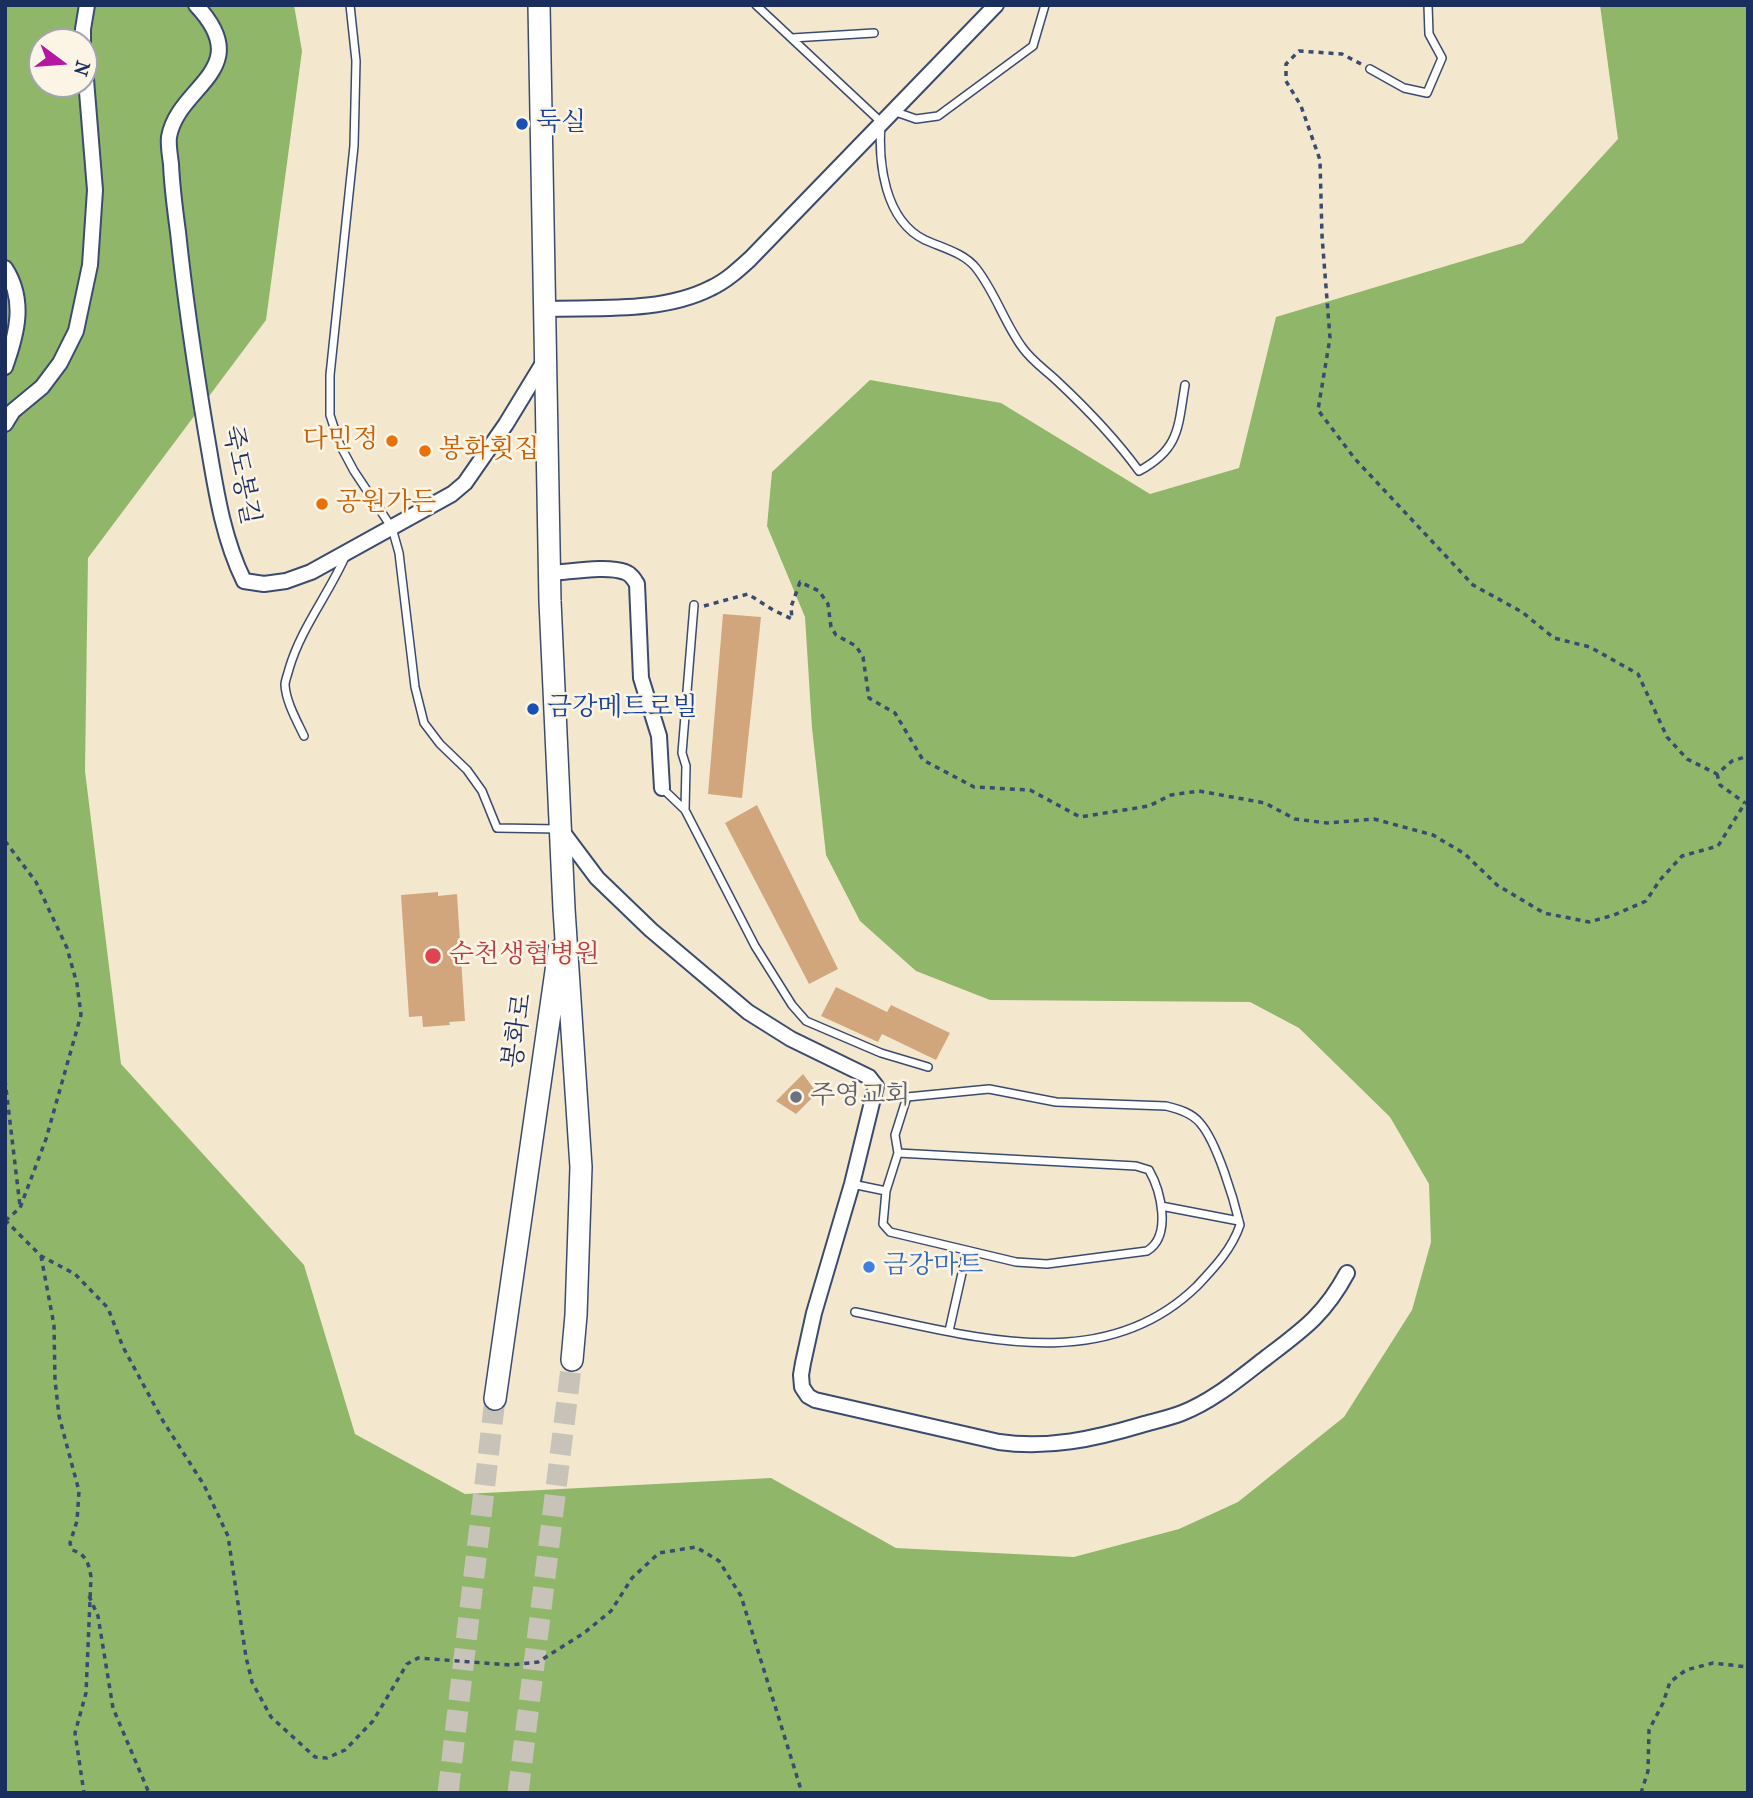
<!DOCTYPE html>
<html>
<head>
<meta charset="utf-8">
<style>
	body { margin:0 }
	#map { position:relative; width:1753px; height:1798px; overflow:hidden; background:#f3e8ce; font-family:"IM FELL French Canon",serif }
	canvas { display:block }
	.frame { position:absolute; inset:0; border:7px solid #1b2f5e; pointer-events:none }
	.north { position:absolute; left:28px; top:28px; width:70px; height:70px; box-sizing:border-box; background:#fcf5e5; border:2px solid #a2a6af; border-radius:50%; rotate:106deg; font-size:19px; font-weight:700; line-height:28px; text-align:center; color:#1b2f5e }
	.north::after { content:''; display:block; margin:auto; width:24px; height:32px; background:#b5179e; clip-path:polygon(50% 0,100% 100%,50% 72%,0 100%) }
</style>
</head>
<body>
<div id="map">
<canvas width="1753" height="1798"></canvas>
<div class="frame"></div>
<div class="north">N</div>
</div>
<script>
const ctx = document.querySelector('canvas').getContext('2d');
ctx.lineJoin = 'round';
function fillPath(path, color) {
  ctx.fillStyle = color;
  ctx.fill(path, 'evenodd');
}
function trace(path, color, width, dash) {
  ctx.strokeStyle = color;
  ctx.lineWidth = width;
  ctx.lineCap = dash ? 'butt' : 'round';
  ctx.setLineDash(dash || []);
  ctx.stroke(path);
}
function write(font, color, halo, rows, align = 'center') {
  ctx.font = font + ' "IM FELL French Canon","Noto Serif KR",serif';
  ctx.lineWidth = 5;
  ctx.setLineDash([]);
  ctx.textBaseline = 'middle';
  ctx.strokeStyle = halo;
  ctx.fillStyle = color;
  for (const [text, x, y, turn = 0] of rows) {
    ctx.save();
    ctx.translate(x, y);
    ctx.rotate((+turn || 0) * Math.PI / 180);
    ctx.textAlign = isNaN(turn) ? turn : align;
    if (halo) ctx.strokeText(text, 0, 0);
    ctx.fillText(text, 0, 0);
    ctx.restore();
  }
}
const forest = new Path2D(`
	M5,5H294L302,51L266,320L88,558L85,771L121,1064L304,1265L355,1434L465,1494L771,1478L896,1548L1074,1557L1179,1529L1238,1502L1344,1417L1412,1310L1431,1242L1429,1184L1390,1117L1299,1028L1250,1002L990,1000L916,971L860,921L826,855L812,728L805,617L767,526L772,472L870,380L1001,403L1150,494L1239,468L1276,317L1523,243L1618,139L1600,5H1748V1793H5ZM42,42H84V84H42Z`);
const building = new Path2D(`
	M723,614L761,617L742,798L708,794Z
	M757,805L838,969L809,984L725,823Z
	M438,892V896L457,894L465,1021L449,1022L450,1025L423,1027L422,1016L409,1017L401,895Z
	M836,987L887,1012L891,1005L950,1033L936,1060L882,1034L878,1042L821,1016Z
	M803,1074L817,1093L796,1114L776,1101Z`);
const secondaryTunnel = new Path2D(`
	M448,1793L495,1399
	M518,1793L572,1360`);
const path = new Path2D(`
	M1361,64L1342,54L1299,51L1286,64V81L1301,106L1320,160L1322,236L1330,338L1318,410L1355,459L1473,585L1522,612L1554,638L1590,647L1638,674L1667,737L1687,759L1717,774L1732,761L1748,756
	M704,606L748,594L773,610L792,619L791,607L800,582L819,591L828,604L831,627L836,635L856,646L863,657L869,698L895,713L923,760L974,787L1030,790L1080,817L1149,806L1171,795L1199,791L1265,803L1295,819L1327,823L1374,819L1433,835L1465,854L1497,885L1544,913L1589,922L1614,915L1646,901L1660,880L1682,856L1718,846L1745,803H1748
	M1717,774L1720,785L1745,803
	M5,841L36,882L67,948L77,984L81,1015L46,1139L20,1208L5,1221
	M5,1080L20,1206
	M5,1220L41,1256L75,1274L108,1308L123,1347L163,1421L204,1485L228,1536L246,1657L252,1682L271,1717L315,1757L327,1758L345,1750L373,1721L407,1664L418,1658L511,1665L538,1662L584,1633L611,1611L632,1578L659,1553L696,1547L719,1561L741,1596L802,1793
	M41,1256L54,1325L55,1380L59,1416L79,1491L77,1521L70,1543L72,1550C86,1554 89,1564 91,1577L86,1693L75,1733L84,1793
	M89,1596L98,1616L113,1708L149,1793
	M1641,1793L1648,1771L1649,1730L1663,1703L1670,1682L1686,1670L1713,1663L1748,1667`);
const service = new Path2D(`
	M350,5L356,61L354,146L330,375V415L339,443L354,471L392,528L399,553L415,687L424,723L440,744L467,770L482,791L497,828L559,829
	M756,5L881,122C878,162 884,220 925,240C943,248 964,253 976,268C995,292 1004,322 1022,347C1031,360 1044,369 1056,380C1086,408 1115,438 1139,471C1180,449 1178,427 1185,385
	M792,38L874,33
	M1370,69L1404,88L1427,93L1442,58L1429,34L1428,5
	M893,111L916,119L938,116L1033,46L1045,5
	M304,736C297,721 286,702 285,685C285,680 288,674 289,669C301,628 328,595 345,557
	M662,788L685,810L755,946L792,1005L806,1021L881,1053L928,1067
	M685,810L686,766L682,753L694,605
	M852,1184L886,1191L898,1153L895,1135L907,1097L989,1089L1056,1102L1166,1106C1179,1109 1192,1113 1200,1123C1217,1142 1234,1200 1240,1225C1232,1249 1214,1268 1197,1286C1102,1379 969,1335 855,1312
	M886,1191L883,1224L890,1232L1016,1262L1047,1264L1147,1251C1172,1236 1161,1191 1149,1170L1136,1166L898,1153
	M1161,1206L1239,1221
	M949,1331L967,1251`);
const minor = new Path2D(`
	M196,5C257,70 178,85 169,137C168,145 170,156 171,164C172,187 175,210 178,232C185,299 195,366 206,432C215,483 221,534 244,581L264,584L286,581L311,572L452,494L465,483L506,424L545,360
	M83,42V29L87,5
	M5,268C26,300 17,334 5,367
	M545,309C598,307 662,313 711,288C726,281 738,270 750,259L996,5
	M5,424L13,411L42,387L60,363L76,331L90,265L95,190L84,55
	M550,573C570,572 607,565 625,572C631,574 634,579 637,584L641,678L659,736L662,788
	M561,830L597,878L651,930L748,1012L791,1039L869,1077L876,1086L852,1184L814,1313L803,1363L801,1375L802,1387L808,1396L815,1400L999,1442C1048,1449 1094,1439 1141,1425C1155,1421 1169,1418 1182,1413C1213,1401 1241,1377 1267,1357C1304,1329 1325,1314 1347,1273`);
const secondary = new Path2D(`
	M539,5L550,601L564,909L581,1167L576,1315L572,1360
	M495,1399L559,950`);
const markers = [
	[522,124,7,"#1a4fb4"],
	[392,441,7,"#e8710a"],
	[425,451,7,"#e8710a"],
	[322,504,7,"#e8710a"],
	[533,709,7,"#1a4fb4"],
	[433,956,9,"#e0444e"],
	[796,1097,7,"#6b7280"],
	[869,1267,7,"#3f7fe0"]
];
const transitNames = [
	["둑실",536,124],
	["금강메트로빌",547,709]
];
const foodNames = [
	["다민정",378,441,"right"],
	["봉화횟집",439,451],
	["공원가든",336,504]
];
const streetNames = [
	["죽도봉길",240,475,79],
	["봉화로",519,1031,-82]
];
const healthNames = [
	["순천생협병원",449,956]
];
const worshipNames = [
	["주영교회",810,1097]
];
const shopNames = [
	["금강마트",883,1267]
];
fillPath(forest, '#90b66a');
fillPath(building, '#d2a67d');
trace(secondaryTunnel, '#c8c3b8', 21, [21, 10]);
trace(service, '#3b4b6f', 10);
trace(minor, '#3b4b6f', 18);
trace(secondary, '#3b4b6f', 24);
trace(path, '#3b4b6f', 3.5, [5, 5]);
trace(service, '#fff', 7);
trace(minor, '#fff', 14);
trace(secondary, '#fff', 21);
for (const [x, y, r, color] of markers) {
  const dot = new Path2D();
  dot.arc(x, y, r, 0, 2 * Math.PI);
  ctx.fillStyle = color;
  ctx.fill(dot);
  trace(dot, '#fcf5e5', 2.5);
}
write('26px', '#164399', '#fcf5e5', transitNames, 'left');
write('26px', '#c56008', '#fcf5e5', foodNames, 'left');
write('26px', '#1b2f5e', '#fcf5e5', streetNames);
write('26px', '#be3a42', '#fcf5e5', healthNames, 'left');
write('26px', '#5b616d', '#fcf5e5', worshipNames, 'left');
write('26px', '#366cbe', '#fcf5e5', shopNames, 'left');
</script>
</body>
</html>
